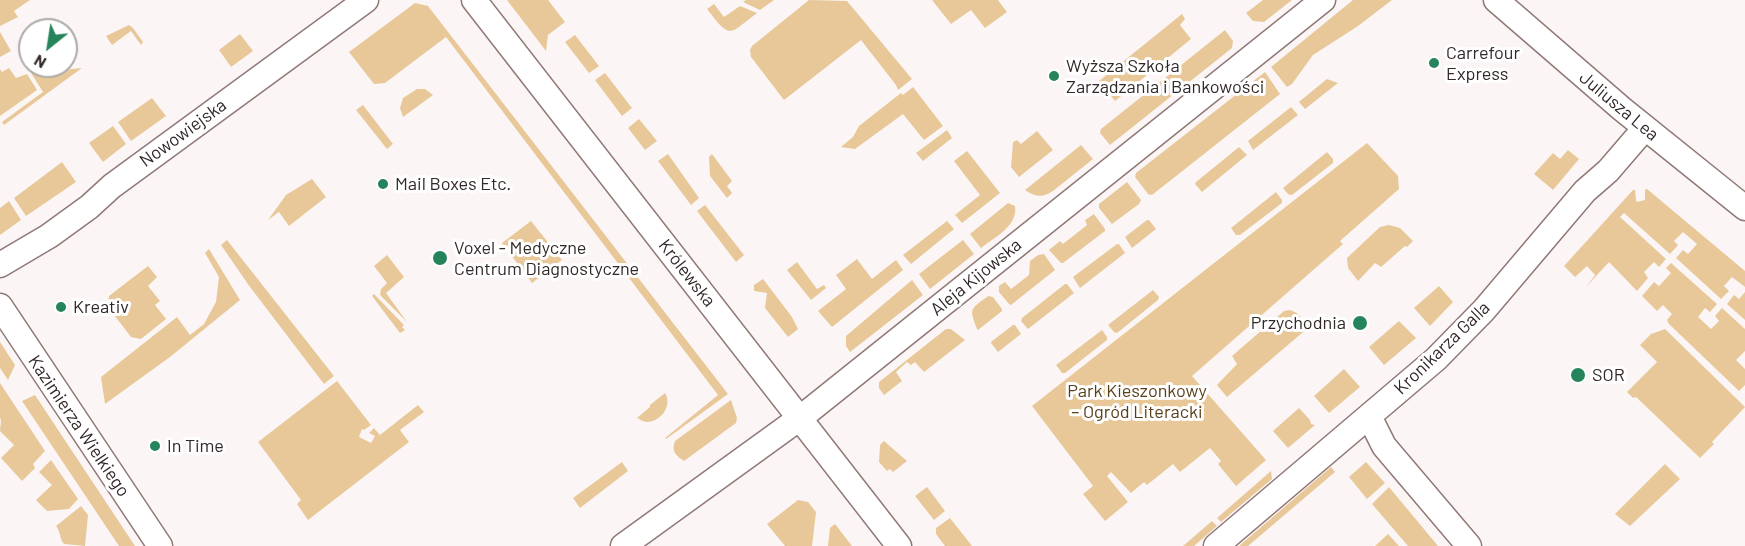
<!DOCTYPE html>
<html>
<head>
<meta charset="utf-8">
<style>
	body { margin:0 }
	#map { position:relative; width:1745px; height:546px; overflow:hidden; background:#fbf6f5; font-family:Barlow,sans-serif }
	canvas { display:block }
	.north { position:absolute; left:18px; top:18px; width:60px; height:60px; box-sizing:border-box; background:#fff; border:2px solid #ada9a9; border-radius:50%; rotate:210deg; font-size:16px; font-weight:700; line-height:24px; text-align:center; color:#312827 }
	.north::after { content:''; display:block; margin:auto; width:21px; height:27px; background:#25845b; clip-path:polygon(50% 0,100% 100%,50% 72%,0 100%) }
</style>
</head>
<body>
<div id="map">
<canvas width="1745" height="546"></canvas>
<div class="north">N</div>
</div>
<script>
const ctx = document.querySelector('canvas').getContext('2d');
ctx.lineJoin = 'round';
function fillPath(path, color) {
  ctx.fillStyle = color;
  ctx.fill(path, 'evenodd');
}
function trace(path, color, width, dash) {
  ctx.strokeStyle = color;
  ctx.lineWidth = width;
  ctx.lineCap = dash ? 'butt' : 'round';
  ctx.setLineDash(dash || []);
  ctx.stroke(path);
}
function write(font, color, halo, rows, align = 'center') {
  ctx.font = font + ' Barlow,sans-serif';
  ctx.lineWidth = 6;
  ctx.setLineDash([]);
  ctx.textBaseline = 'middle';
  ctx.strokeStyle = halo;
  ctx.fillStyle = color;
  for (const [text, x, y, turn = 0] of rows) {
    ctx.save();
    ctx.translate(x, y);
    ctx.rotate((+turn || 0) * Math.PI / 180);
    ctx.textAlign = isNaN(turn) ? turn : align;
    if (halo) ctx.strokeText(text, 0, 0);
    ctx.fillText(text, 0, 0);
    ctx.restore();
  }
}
const green = new Path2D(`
	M0,0H30L14,11L18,17L0,26Z
	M507,0H548L565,22L548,35L546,51Z
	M746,0H774L760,10L743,2Z
	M809,0L847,1L912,79L898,90L896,85L861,40L784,100L751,57L750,50L752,46Z
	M932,0H998L1007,12L985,28L971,10L951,24Z
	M1263,0H1292L1264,22L1253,21L1246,13Z
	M1353,0H1392L1358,26L1313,55L1292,84L1287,87L1271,67Z
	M415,3L428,6L728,394L666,439L665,438L718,395L446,37L385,83L374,84L349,52Z
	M714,4L724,17L740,6L757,13C728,35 731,40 707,9Z
	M1182,14L1185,19L1180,25L1191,39L1115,101L1099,81Z
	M129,25L133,28L143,42L141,45L131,31L112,45L106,36Z
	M1225,30L1233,41L1232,48L1110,145L1100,133L1101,129Z
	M0,32L11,51L0,57Z
	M240,34L253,51L231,67L219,50Z
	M575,35L599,66L589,73L565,42Z
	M9,68L16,78L27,74L37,90L0,116V69L2,72Z
	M82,68L4,125L2,122L43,92L31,73L35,69L61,70Z
	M1265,72L1280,94L1152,195L1148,194L1135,177L1136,173Z
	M605,73L632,108L622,116L595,80Z
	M1327,79L1338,83L1305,109L1299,102L1300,101Z
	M913,87L943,126L924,140L903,114L855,149L841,147L853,137L859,126L901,93L903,95Z
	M417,89H425L433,95L403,117L400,108L403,98Z
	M152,98L166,116L131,141L118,122Z
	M363,105L393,144L387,149L356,110Z
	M1291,107L1298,115L1253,150L1248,141Z
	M639,119L657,141L645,150L628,128Z
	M113,126L126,144L103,162L89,143Z
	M947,130L952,138L923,161L916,153Z
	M1037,131L1053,150L1019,177L1011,167L1013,142L1017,140L1021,144Z
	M1367,143L1398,176L1399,189L1340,241L1343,244L1192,376L1266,460L1236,486L1218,464L1221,461L1210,448L1180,472L1173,464L1147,485L1144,482L1131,493L1111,472L1107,476L1128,502L1105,521L1083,494L1093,486L1032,406Z
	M1081,145L1093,159L1053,191C1043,198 1035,197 1025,190Z
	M1239,147L1247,155L1202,192L1195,184L1196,182Z
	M1568,150L1579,159L1553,190L1534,174L1553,153L1560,159Z
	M967,151L1000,193L962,223L955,215L980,195L954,161Z
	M1327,152L1333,159V163L1292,195L1288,194L1283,188Z
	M668,154L699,198L691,205L658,161Z
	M712,154L732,181L727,186L732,193L727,198L710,176L709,157Z
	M62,162L76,182L26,216L14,198Z
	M312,179L326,197L289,226L279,212L268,220L286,195Z
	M1127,182L1141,200L1139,204L1112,224L1099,208V204Z
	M1647,189L1745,271V287L1732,277L1724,286L1729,291L1721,299L1676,258L1683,250L1688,254L1697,244L1683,232L1674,241L1678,245L1670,254L1624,213L1620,217L1666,259L1659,267L1654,262L1644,272L1648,278L1637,291L1609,262L1586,287L1595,275L1587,266L1575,277L1564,266L1633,190H1635L1636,200L1637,202L1645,200V190Z
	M1276,192L1282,200V203L1240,235H1236L1231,228Z
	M9,201L21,220L0,235V208Z
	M1008,203L1015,206C1018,226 995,237 981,248L970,234Z
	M705,205L744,255L736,262L697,211Z
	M1094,214L1105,229V231L1063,263H1061L1049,250L1060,241L1063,244L1087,225L1085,220Z
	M1147,220H1149L1156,229L1132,248L1125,237Z
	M531,221L562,260L532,283L502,243Z
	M947,221L954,229L911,264L903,255Z
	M1389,225L1400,228L1413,241L1407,247L1405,246L1381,267L1375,263L1358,281L1348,268L1347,258L1380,227Z
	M227,240L334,376L324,384L250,287L221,245Z
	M963,240L974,254L930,289L919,274Z
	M1117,244H1119L1125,253L1080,288L1073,277Z
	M209,249L240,300L170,357L105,404L101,377L177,317L190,335L204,324L216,302L219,277L205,253Z
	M1044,254L1055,270L1011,305L1009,304L999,292V286L1005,282L1011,289L1029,275L1030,261L1038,255Z
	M387,255L404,277L386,293L407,322L380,295L381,289L387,283L374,266Z
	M857,259L872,279L896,260L903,270L832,327L818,311L846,289L836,275Z
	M797,262L817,289L824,285L826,288L811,300L787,270Z
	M1671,263L1717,304L1710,312L1705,308L1698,317L1711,329L1719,321L1715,316L1722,308L1745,329V351L1736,360L1745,369V385L1739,391L1669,324L1667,320L1672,314L1663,305L1657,311L1642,296L1654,282L1659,286L1671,273L1666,268Z
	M148,266L157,277L148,286L160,301L155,305L166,319L141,339L131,337L108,307L109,296Z
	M763,279L792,317L798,329L788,337L765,308L767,293L754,291V285Z
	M912,280L923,295L850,352L846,346V336Z
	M1065,284H1067L1074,293L1028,329L1021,321L1022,318Z
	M1439,286L1453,302L1430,326L1414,308Z
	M1153,290L1159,297L1158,300L1117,333L1114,332L1108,325Z
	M1745,292V320L1727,304L1734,295L1739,299Z
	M374,294L404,325L402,327L405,330L400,333L372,296Z
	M988,296L993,297L1002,309V311L978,330L977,329C969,307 970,310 988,296Z
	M1290,310L1297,313L1309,327L1227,397L1217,385L1237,364L1232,356L1284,311Z
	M1399,321L1416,338L1384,365L1369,347Z
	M1013,325H1015L1021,334L998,352L991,343L992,341Z
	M946,329H951L965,340L924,372L915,362L911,365L907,362L896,372L902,381L884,395L879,388V382Z
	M1665,329L1745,407L1712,442L1714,444L1700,458L1636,397L1633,398L1627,392L1657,362L1640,345L1651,334Z
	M1102,330L1107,337V340L1065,373H1062L1056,365Z
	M0,342L15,365L8,380L0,368Z
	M1344,369L1360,387L1329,413L1314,396Z
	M337,381L371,425L364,430L362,429L359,437L371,443L375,436L369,433L374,428L380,435L418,405L424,412L400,430L409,442L308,520L297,504L301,500L258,442Z
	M0,383L45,451L33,464L35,468L22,481L1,458L14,445L0,431L1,420L0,418Z
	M665,393C673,406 660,422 647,422C643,422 640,419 637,418L650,407V405Z
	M35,395L135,546H119L22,401Z
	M731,400L737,418L736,423L684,461C676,456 671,451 675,441Z
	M1299,408L1310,420L1311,424L1315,425L1288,448L1273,431Z
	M884,441L907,461L893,472L890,469L887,471L879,462L880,445Z
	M51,460L78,499L69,509L47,511L36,500L52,485L39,472Z
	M622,462L628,471L580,508L573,498Z
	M1366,462L1385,483L1367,499L1349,477Z
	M1665,464L1680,479L1630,526L1615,514Z
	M1331,467L1335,472L1248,546H1239Z
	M1271,471L1272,479L1221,522L1217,518Z
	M927,487L945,511L934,520L915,496Z
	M1389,487L1438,546H1408L1372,504Z
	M798,500L808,502L816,512L812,546H785L767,524Z
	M81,506L88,515L85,546L64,544C59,538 61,532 56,526Z
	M950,518L972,546H945L936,534V528Z
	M1212,521L1217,526L1194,546H1183Z
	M835,524L852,546H828L830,528Z
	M1388,534L1399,546H1375Z`);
const minor = new Path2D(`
	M474,0L899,546
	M1496,0L1622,109L1745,208
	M0,265L49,236L89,207L112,186L366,0
	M0,306L160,546
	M1369,416L1384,446L1469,546
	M623,546L804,415L1323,0
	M1216,546L1436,359L1484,310L1585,191L1608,171L1645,128`);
const markers = [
	[1434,63,6,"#25845b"],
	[1054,76,6,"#25845b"],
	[383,184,6,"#25845b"],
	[440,258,8,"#25845b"],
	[61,307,6,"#25845b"],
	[1360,323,8,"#25845b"],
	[1578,375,8,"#25845b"],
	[155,446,6,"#25845b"]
];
const poiNames = [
	["Carrefour",1446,53],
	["Express",1446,74],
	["Wyższa Szkoła",1066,66],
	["Zarządzania i Bankowości",1066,87],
	["Mail Boxes Etc.",395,184],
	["Voxel - Medyczne",454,248],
	["Centrum Diagnostyczne",454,269],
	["Kreativ",73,307],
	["Przychodnia",1346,323,"right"],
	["SOR",1592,375],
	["In Time",167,446]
];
const streetNames = [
	["Juliusza Lea",1619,106,40],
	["Nowowiejska",183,133,-36],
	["Królewska",687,273,52],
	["Aleja Kijowska",976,277,-39],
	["Kronikarza Galla",1442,348,-44],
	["Kazimierza Wielkiego",79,426,56]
];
const parkNames = [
	["Park Kieszonkowy",1137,391],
	["– Ogród Literacki",1137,412]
];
fillPath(green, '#e8c899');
trace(minor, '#907877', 27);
trace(minor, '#fff', 24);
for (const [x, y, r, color] of markers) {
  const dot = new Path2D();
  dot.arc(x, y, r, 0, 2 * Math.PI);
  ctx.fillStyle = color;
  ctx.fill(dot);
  trace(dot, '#fff', 2);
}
write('18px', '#312827', '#fff', poiNames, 'left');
write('18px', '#312827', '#fff', streetNames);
write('18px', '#583f19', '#fff', parkNames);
</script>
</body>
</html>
